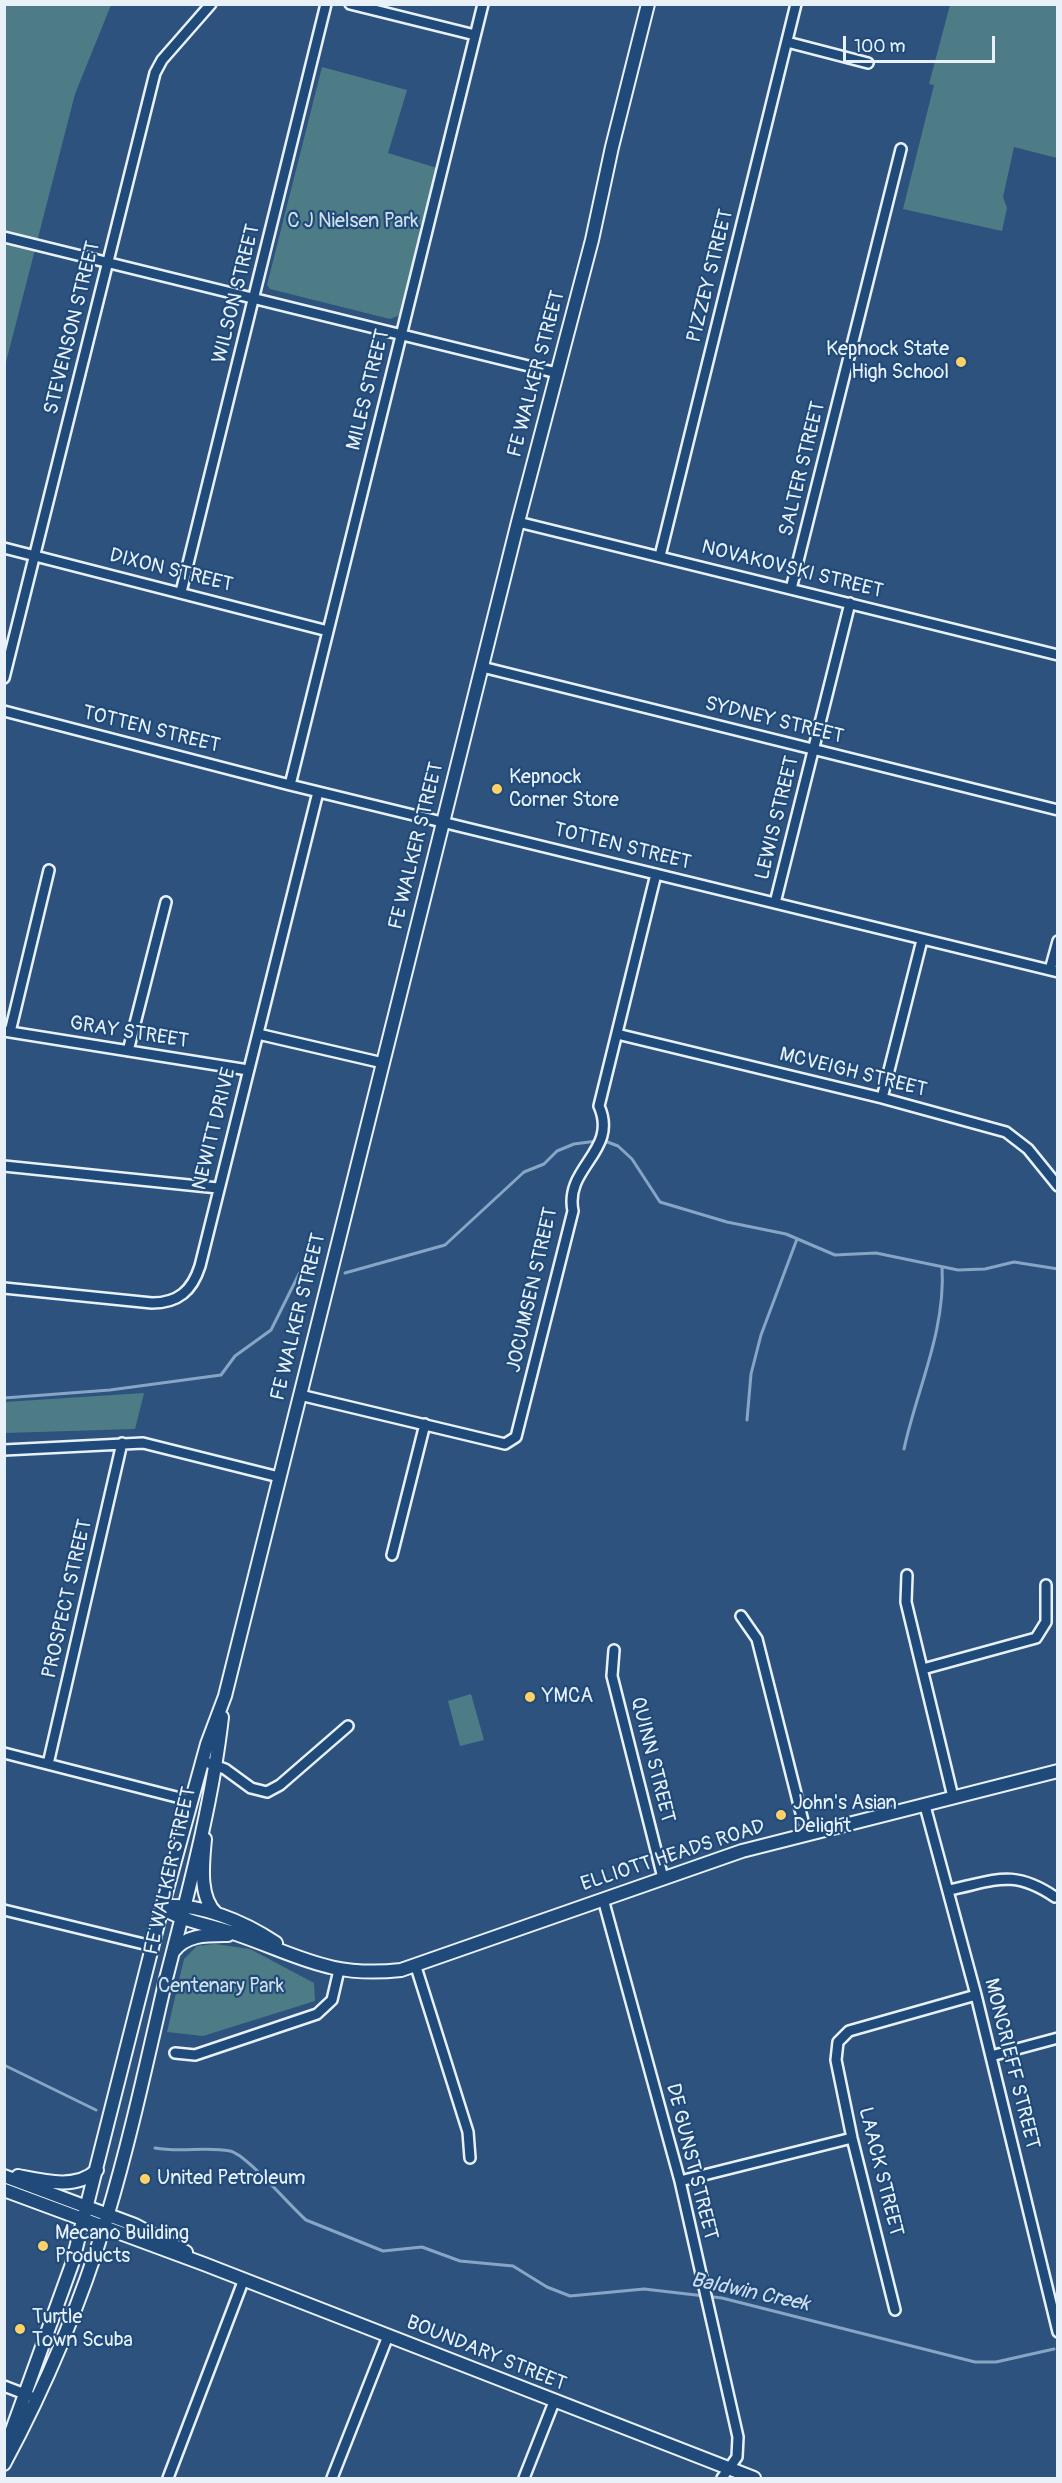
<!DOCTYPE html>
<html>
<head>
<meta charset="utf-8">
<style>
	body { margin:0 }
	#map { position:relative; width:1062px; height:2483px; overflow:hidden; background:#2e527e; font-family:Pangolin,sans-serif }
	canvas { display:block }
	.frame { position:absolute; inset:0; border:6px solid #e8f1f8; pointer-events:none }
	.scale { position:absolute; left:843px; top:36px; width:152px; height:27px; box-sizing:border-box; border:3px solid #e8f1f8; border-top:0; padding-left:8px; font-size:18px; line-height:21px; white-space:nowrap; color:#e8f1f8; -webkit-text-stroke:4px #1f4a7a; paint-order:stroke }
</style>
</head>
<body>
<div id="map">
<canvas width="1062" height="2483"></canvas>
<div class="frame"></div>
<div class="scale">100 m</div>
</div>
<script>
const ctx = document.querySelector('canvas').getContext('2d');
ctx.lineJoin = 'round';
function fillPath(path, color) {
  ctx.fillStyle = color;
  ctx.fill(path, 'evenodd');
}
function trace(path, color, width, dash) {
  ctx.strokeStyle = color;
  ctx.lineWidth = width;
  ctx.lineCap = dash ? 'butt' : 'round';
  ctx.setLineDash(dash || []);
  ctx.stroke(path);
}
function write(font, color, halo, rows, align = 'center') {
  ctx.font = font + ' Pangolin,sans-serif';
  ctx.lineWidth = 4.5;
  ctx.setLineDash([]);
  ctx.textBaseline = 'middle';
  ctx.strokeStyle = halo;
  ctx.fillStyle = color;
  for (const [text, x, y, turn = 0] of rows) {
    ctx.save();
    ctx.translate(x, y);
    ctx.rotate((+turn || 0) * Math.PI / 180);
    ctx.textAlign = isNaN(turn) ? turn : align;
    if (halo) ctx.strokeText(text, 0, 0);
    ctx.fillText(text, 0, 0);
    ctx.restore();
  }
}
const green = new Path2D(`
	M5,5H111L75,94L5,366Z
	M950,5H1057V158L1014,147L1003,197L1007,208L1002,231L903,209L934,85L929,84Z
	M322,67L407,90L388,153L437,168L402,308L398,316L390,319L270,289L267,285Z
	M144,1393L135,1429L5,1433V1402Z
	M471,1694L484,1740L460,1746L448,1701Z
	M215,1944L250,1949L314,1983L315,2001L203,2036L167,2032L184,1959L197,1946Z`);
const stream = new Path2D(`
	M605,1141L618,1146L632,1159L660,1202L727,1222L786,1234L835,1255L876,1253L958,1270L985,1269L1014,1262L1058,1269
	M345,1273L445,1245L524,1172L544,1164L557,1151L574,1144L597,1141
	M4,1398L110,1390L221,1375L235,1356L271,1330L301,1270L316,1267
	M747,1420L751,1374L761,1335L797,1239
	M904,1449C917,1389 946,1330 942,1267
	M4,2065L96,2110
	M155,2148C182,2153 204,2146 230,2151C246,2154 290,2206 306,2220L383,2251L422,2247L460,2261L513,2266L547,2287L570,2296L644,2289L722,2298L975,2362H996L1054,2349`);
const street = new Path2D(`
	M350,4L475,35
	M787,42L868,63
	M4,237L557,373
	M518,522L1058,655
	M4,548L328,631
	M660,556L796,4
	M791,589L901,149
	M181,592L326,4
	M482,667L1058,810
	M4,678L155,73L162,60L211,4
	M4,711L290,785L1058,972
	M290,785L483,4
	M775,903L850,603
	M1050,970L1058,941
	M4,1031L248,1070
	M10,1032L49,870
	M258,1034L383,1063
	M617,1034L882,1098L1006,1132L1028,1149L1058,1186
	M128,1051L166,902
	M882,1098L922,940
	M4,1166L218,1188
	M4,1288L152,1303C178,1303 192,1291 200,1266L318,792
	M300,1395L505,1444L516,1437L573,1211C564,1167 619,1151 599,1106L656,874
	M4,1450L143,1443L279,1477
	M392,1555L425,1424
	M907,1575L906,1602L953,1797
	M741,1616L757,1639L806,1833
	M614,1650L612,1676L663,1878
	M923,1669L1036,1638L1046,1622V1585
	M4,1753L192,1801
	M203,1761L225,1769L251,1788L267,1792L280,1785L348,1726
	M48,1764L122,1443
	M925,1806L976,1995L1058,2332
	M949,1890C995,1881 1012,1868 1055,1897
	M603,1899L680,2181L738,2437L737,2457L722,2478
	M4,1910L152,1946
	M416,1967L468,2132L470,2158
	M175,2053L195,2055L317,2014L332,2000L339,1970
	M991,2056L1058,2038
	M680,2181L852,2138
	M895,2310L852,2138L836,2060L838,2042L849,2031L976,1995
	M4,2386L30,2396
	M168,2478L244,2279
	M332,2478L388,2336
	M524,2478L554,2402`);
const secondary = new Path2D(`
	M205,1839C203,1862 198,1898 217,1914
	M162,1906C202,1904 243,1921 276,1943
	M162,1908C185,1922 211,1925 236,1934C300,1956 330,1978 401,1970L742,1851L1058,1771
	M173,1952C186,1934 208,1935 228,1935
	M4,2176L135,2225L186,2252
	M18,2176C43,2181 77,2190 97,2170
	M4,2190L204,2264L754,2478
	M4,2452L72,2264L162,1908L207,1744L225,1696L518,522L592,240L612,147L648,4
	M4,2464C46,2386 81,2302 107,2217C130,2140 147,2061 165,1983C187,1896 212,1806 222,1717`);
const markers = [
	[961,362,6,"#ffd166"],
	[497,789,6,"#ffd166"],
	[530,1697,6,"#ffd166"],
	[781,1815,6,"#ffd166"],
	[145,2179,6,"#ffd166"],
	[43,2246,6,"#ffd166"],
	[20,2329,6,"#ffd166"]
];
const parkNames = [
	["C J Nielsen Park",353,222],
	["Centenary Park",221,1987]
];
const streetNames = [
	["PIZZEY STREET",711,276,-76],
	["WILSON STREET",237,294,-76],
	["STEVENSON STREET",73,328,-76],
	["FE WALKER STREET",537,374,-75],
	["MILES STREET",369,390,-76],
	["SALTER STREET",803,469,-76],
	["NOVAKOVSKI STREET",792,570,14],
	["DIXON STREET",171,571,14],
	["SYDNEY STREET",774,721,14],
	["TOTTEN STREET",151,730,14],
	["LEWIS STREET",778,818,-76],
	["FE WALKER STREET",417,846,-76],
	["TOTTEN STREET",622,847,14],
	["GRAY STREET",129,1033,9],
	["MCVEIGH STREET",853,1073,14],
	["NEWITT DRIVE",215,1129,-76],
	["JOCUMSEN STREET",533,1290,-77],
	["FE WALKER STREET",299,1317,-76],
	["PROSPECT STREET",68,1599,-77],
	["QUINN STREET",652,1760,76],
	["ELLIOTT HEADS ROAD",673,1856,-18],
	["FE WALKER STREET",171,1871,-77],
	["MONCRIEFF STREET",1011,2064,76],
	["DE GUNST STREET",691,2162,76],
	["LAACK STREET",880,2172,76],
	["BOUNDARY STREET",486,2354,22]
];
const poiNames = [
	["Kepnock State",949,350,"right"],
	["High School",949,373,"right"],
	["Kepnock",509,778],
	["Corner Store",509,801],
	["YMCA",542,1697],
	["John's Asian",793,1804],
	["Delight",793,1827],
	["United Petroleum",157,2179],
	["Mecano Building",55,2234],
	["Products",55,2257],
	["Turtle",32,2318],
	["Town Scuba",32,2341]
];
const waterNames = [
	["Baldwin Creek",750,2293,12]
];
fillPath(green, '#4d7c86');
trace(stream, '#87a5c4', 3);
trace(street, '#e8f1f8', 14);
trace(secondary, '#e8f1f8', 16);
trace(street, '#1f4a7a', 9);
trace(secondary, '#1f4a7a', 12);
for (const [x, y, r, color] of markers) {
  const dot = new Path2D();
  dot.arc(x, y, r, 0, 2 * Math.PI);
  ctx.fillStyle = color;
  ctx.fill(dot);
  trace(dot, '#1f4a7a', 2);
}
write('20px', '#d1dfe7', '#1f4a7a', parkNames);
write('20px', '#e8f1f8', '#1f4a7a', streetNames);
write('20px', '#e8f1f8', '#1f4a7a', poiNames, 'left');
write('italic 21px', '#d0deeb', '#1f4a7a', waterNames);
</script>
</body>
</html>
